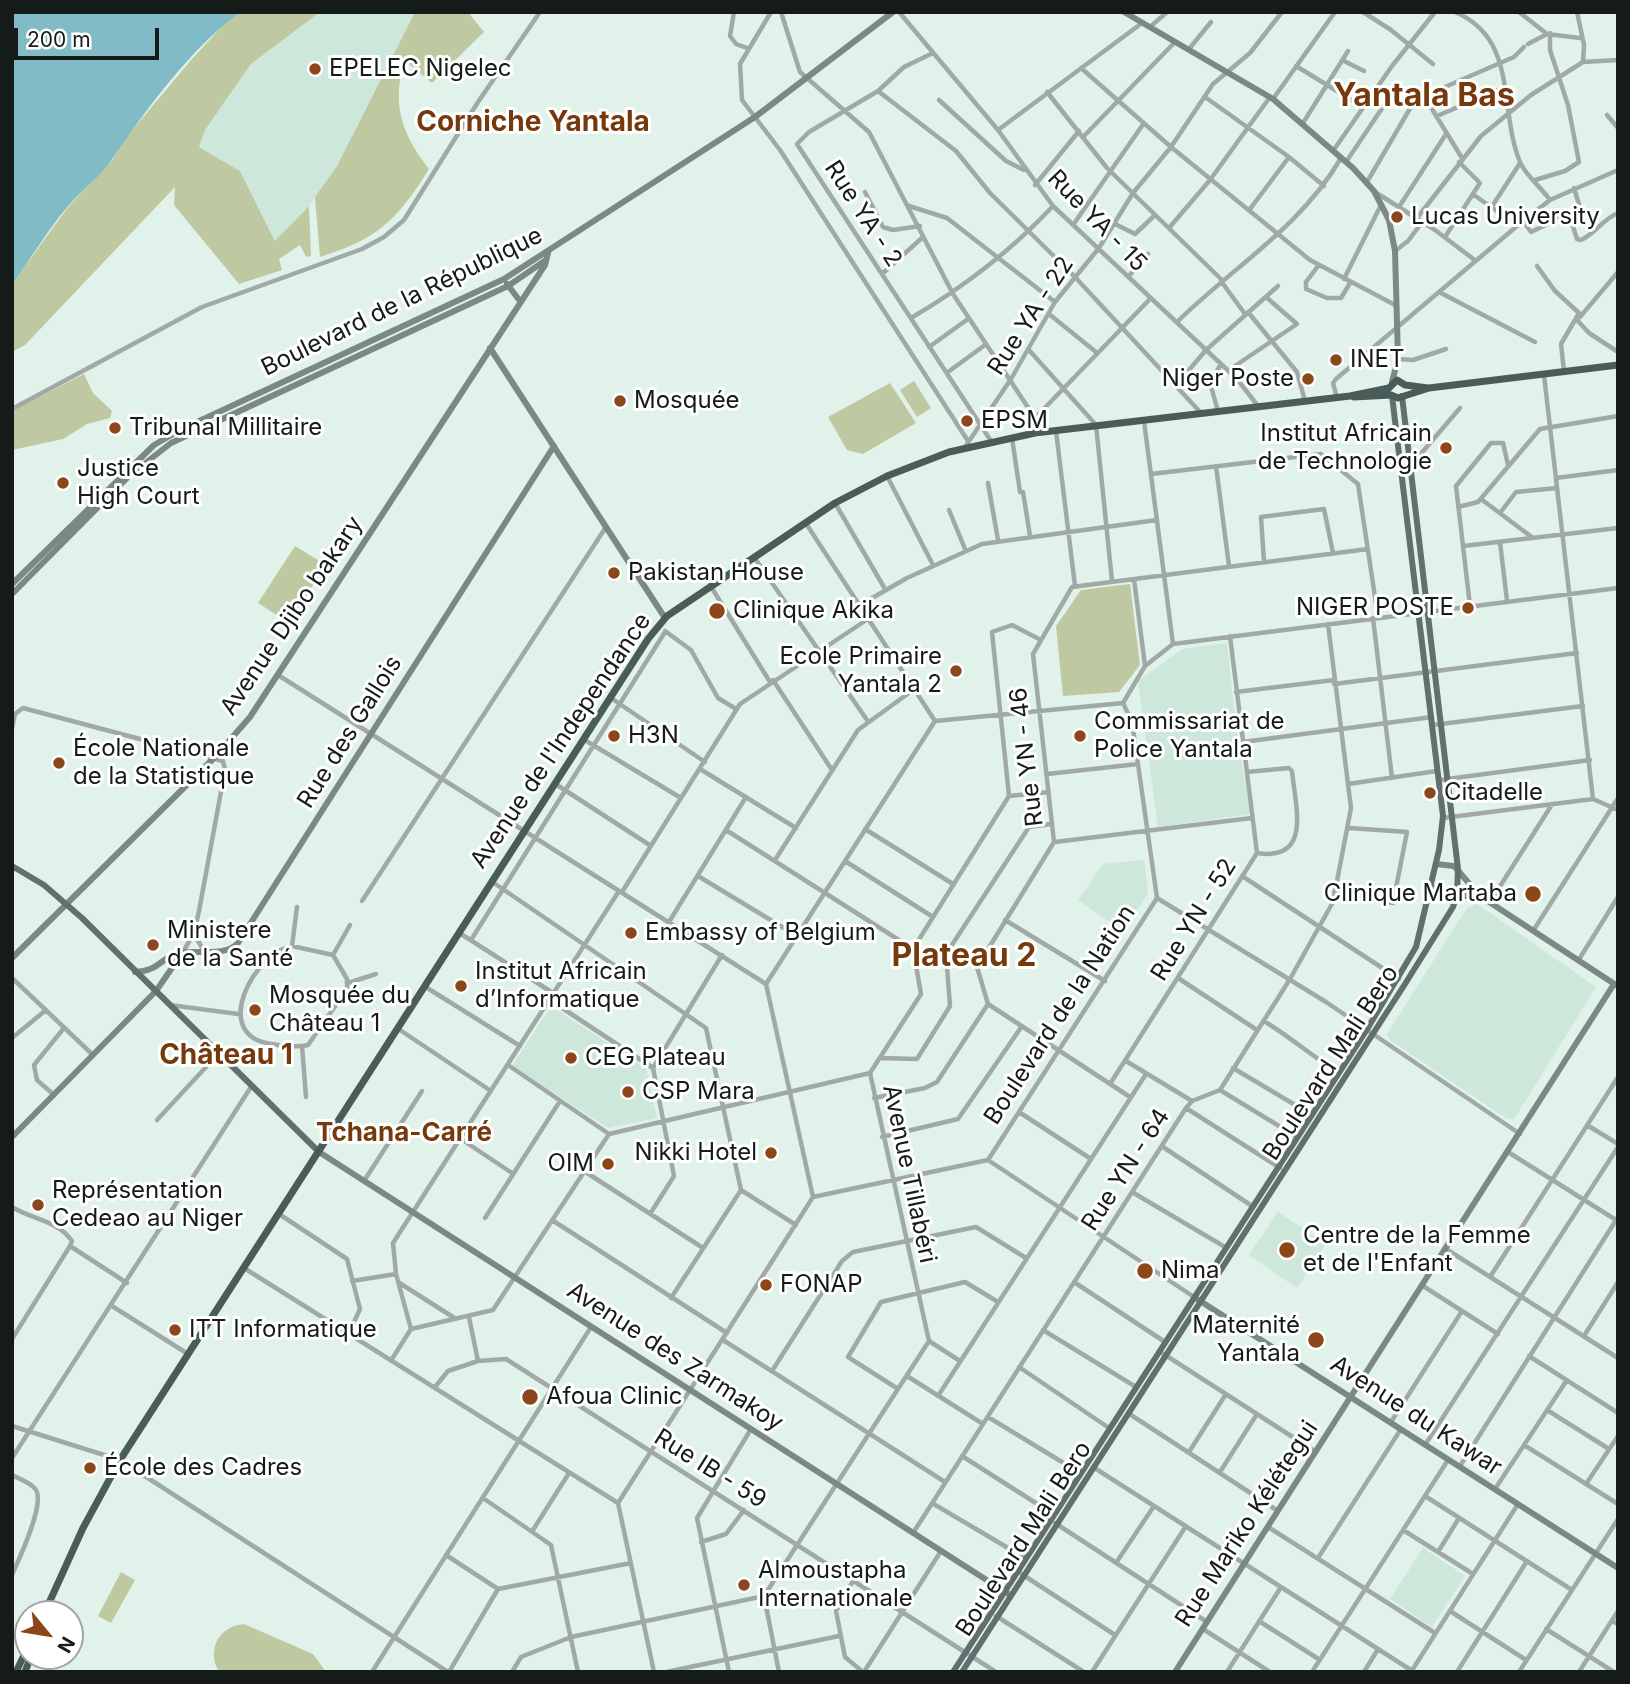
<!DOCTYPE html>
<html>
<head>
<meta charset="utf-8">
<style>
	body { margin:0 }
	#map { position:relative; width:1630px; height:1684px; overflow:hidden; background:#e0f2e9; font-family:Inter,sans-serif }
	canvas { display:block }
	.frame { position:absolute; inset:0; border:14px solid #151b18; pointer-events:none }
	.north { position:absolute; left:14px; top:1600px; width:70px; height:70px; box-sizing:border-box; background:#fff; border:2px solid #a1a4a3; border-radius:50%; rotate:120deg; font-size:19px; font-weight:700; line-height:28px; text-align:center; color:#151b18 }
	.north::after { content:''; display:block; margin:auto; width:24px; height:32px; background:#8b4719; clip-path:polygon(50% 0,100% 100%,50% 72%,0 100%) }
	.scale { position:absolute; left:14px; top:28px; width:145px; height:32px; box-sizing:border-box; border:4px solid #151b18; border-top:0; padding-left:9px; font-size:21px; line-height:24px; white-space:nowrap; color:#151b18; -webkit-text-stroke:5px #fff; paint-order:stroke }
</style>
</head>
<body>
<div id="map">
<canvas width="1630" height="1684"></canvas>
<div class="frame"></div>
<div class="north">N</div>
<div class="scale">200 m</div>
</div>
<script>
const ctx = document.querySelector('canvas').getContext('2d');
ctx.lineJoin = 'round';
function fillPath(path, color) {
  ctx.fillStyle = color;
  ctx.fill(path, 'evenodd');
}
function trace(path, color, width, dash) {
  ctx.strokeStyle = color;
  ctx.lineWidth = width;
  ctx.lineCap = dash ? 'butt' : 'round';
  ctx.setLineDash(dash || []);
  ctx.stroke(path);
}
function write(font, color, halo, rows, align = 'center') {
  ctx.font = font + ' Inter,sans-serif';
  ctx.lineWidth = 6;
  ctx.setLineDash([]);
  ctx.textBaseline = 'middle';
  ctx.strokeStyle = halo;
  ctx.fillStyle = color;
  for (const [text, x, y, turn = 0] of rows) {
    ctx.save();
    ctx.translate(x, y);
    ctx.rotate((+turn || 0) * Math.PI / 180);
    ctx.textAlign = isNaN(turn) ? turn : align;
    if (halo) ctx.strokeText(text, 0, 0);
    ctx.fillText(text, 0, 0);
    ctx.restore();
  }
}
const built = new Path2D(`
	M320,12H415L337,166L309,206L276,242L240,171L199,147L205,130L251,64Z
	M1227,643L1238,744L1251,814L1158,827L1138,681L1182,649Z
	M1144,860L1148,893L1124,932L1078,900L1103,864Z
	M1477,904L1596,987L1514,1119H1507L1390,1040L1387,1034L1467,908Z
	M551,1006L646,1068L657,1118L608,1128L512,1066Z
	M1278,1212L1326,1244L1297,1288L1249,1255Z
	M1423,1548L1465,1576L1432,1627L1390,1599Z`);
const green = new Path2D(`
	M241,12H320L251,64L205,130L199,147L240,171L275,241L309,206L311,256L306,257L300,245L279,259L282,270L239,284L174,205L175,187L25,345L12,352V284L68,207L113,159L123,141L191,60L226,22Z
	M415,12H468L484,32L432,83L404,60C392,105 401,133 429,169C398,219 378,239 320,257L315,197L337,166Z
	M84,374L93,393L112,411L110,418L87,424L63,439L12,450V411Z
	M914,381L931,408L917,417L900,390Z
	M890,383L916,423L863,454L847,450L828,417Z
	M295,546L326,565L289,623L258,603Z
	M1130,584L1140,665L1119,692L1063,696L1056,626L1081,590Z
	M121,1572L135,1580L111,1623L98,1616Z
	M244,1624L313,1654L326,1672H219C206,1650 219,1626 244,1624Z`);
const water = new Path2D(`
	M12,12H241C195,43 144,112 113,158C101,176 83,189 69,205C48,229 31,259 12,284Z`);
const street = new Path2D(`
	M734,12L730,36L736,44L747,48
	M771,12L740,64L742,100L780,150L968,441
	M781,12L800,72L869,132L953,294L1035,418V433
	M899,12L998,130L1053,206L1237,379L1258,406
	M1363,12L1391,30L1433,64
	M1455,12C1519,39 1498,109 1520,162C1525,175 1542,188 1550,200
	M1519,12L1547,34L1580,38
	M1577,12L1584,45L1583,62L1618,60
	M1150,27L1167,12
	M1528,44L1547,34
	M1189,49L1211,22
	M933,53L904,67L878,91L809,132L797,144L991,441
	M1344,61L1364,71
	M1296,66L1363,107
	M1081,68L1171,147L1310,260L1397,306
	M878,91L956,151L990,193L1075,277L1201,413
	M1047,92L1107,168L1222,280
	M1424,96L1462,158
	M1205,97L1289,157L1324,186
	M1273,99L1335,12
	M939,100L1006,161L1024,170
	M1607,115L1618,128
	M1437,116L1505,87
	M1303,123L1348,51
	M998,130L1142,23
	M1083,137L1175,42
	M1333,151L1392,66L1435,12
	M1346,162L1399,83
	M1535,180L1565,171L1579,162L1568,105L1550,50V33
	M1367,182L1415,100L1514,57L1524,47
	M1035,185L1079,131
	M865,192L883,227L893,230L920,226
	M1375,192L1435,230L1476,261
	M1474,195L1517,225
	M909,206L947,218L1055,302
	M1399,207L1446,134
	M1491,208L1520,163
	M1250,209L1289,157
	M1417,218L1481,136L1531,95L1583,62
	M1571,218L1581,211L1574,188
	M1523,221L1531,232L1569,214L1577,239L1581,240C1596,233 1603,219 1618,213
	M1115,224L1135,234L1155,215
	M1073,225L1144,123
	M1169,228L1210,180L1270,97
	M1445,237L1480,183L1459,162
	M1395,251L1408,241L1423,221
	M1318,266L1306,282V289L1327,298H1341L1350,283
	M1537,266L1555,291L1579,313L1561,344L1564,371
	M882,274L923,237
	M1128,277L1148,254
	M1344,279L1381,205
	M1221,281L1245,314
	M1439,292L1535,342
	M1248,312L1297,372L1305,401
	M1049,314L1096,352
	M1580,317L1618,272
	M911,318C964,287 1011,251 1053,206
	M1577,320L1589,333L1618,352
	M1177,322C1233,267 1301,227 1341,158
	M929,347L968,319
	M1029,350L1096,425L1112,581
	M1398,359L1413,360L1446,349
	M1229,370L1297,324L1266,297
	M948,372L985,345
	M1544,375L1593,799L1618,810
	M1177,384L1206,350L1278,286
	M1337,398L1333,383L1336,379L1523,221L1550,200L1618,170
	M12,409L202,307L362,249L384,237L404,220L478,102L540,12
	M1218,411L1210,383L1221,364
	M1035,418L1150,299
	M1144,421L1173,644
	M1056,431L1075,586
	M1012,438L1020,492
	M965,447L1011,379L1055,302L1099,248L1133,193L1171,147L1213,84L1250,53L1282,12
	M1401,460L1419,456L1460,408
	M1216,466L1229,566
	M1151,474L1321,454L1358,484L1378,617
	M887,476L933,565
	M1556,478L1618,470
	M988,483L998,540
	M1023,492L1030,536
	M1481,499L1533,538
	M835,503L885,589
	M1458,507L1478,502L1540,429L1618,416
	M949,510L965,549
	M1500,513L1516,492L1557,488
	M805,522L935,721
	M1500,542L1507,601
	M1463,546L1618,528
	M754,557L867,720
	M1264,562L1261,517L1324,509L1333,553
	M1134,579L1145,666
	M710,585L770,682
	M860,605L907,578L982,544L1157,520
	M1470,606L1456,486L1491,443H1503L1508,465
	M1373,618L1392,778
	M665,631L691,650L718,698L736,709
	M278,675L766,984
	M773,680L832,770
	M1334,684L1577,653
	M1236,692L1334,680
	M611,698L705,762
	M1123,703L1145,666L1173,644L1618,588
	M935,721L1123,703
	M1433,725L1583,706
	M12,728L15,714L23,708L223,761L225,770L199,911L194,933L183,952
	M583,739L681,798
	M1243,742L1432,717
	M700,769L796,828
	M1247,772L1289,768L1292,771C1295,805 1313,862 1257,853
	M1047,774L1138,764
	M1440,780L1590,760
	M554,783L651,846
	M1348,784L1437,771
	M1009,796L1049,792
	M1443,818L1593,799
	M865,829L953,884
	M726,830L913,949
	M1055,842L1252,818
	M775,860L858,730L913,690
	M845,861L933,917
	M698,876L797,936
	M1242,876L1399,979
	M491,881L706,1028L741,1190L671,1298
	M622,892L740,704L868,619
	M1334,892L1393,903L1407,832L1349,828
	M1157,898L1326,1002L1520,1134
	M362,901L606,527
	M1490,902L1551,806
	M1005,920L1105,981
	M669,922L746,797
	M1533,931L1618,798
	M458,932L553,993
	M194,934L204,951
	M471,940L665,632
	M292,946L333,955L347,979V989L308,1045C296,1048 283,1046 271,1044C209,1035 255,952 292,946Z
	M292,946L297,907
	M948,950L977,967
	M333,955L350,925
	M1578,961L1618,897
	M12,978L93,1055
	M1178,978L1257,1030
	M348,983L376,974
	M424,986L520,1046
	M550,1000L653,1068L674,1176L650,1214
	M988,1004L1130,1097
	M170,1005L238,1014
	M1264,1021C1290,1037 1312,1056 1339,1073
	M397,1028L491,1091
	M12,1038L46,1010
	M302,1046L306,1097
	M880,1058L917,1059L950,1006L946,954L1029,827L1051,824
	M1126,1061L1192,1101
	M508,1065L609,1134L870,1073
	M653,1068L722,955
	M1233,1068L1312,1115
	M1110,1084L1257,853L1230,636
	M1220,1090L1297,1137
	M54,1095L37,1080L34,1065L64,1028
	M874,1098L925,1088L937,1082L988,1004L977,967L1054,842L1033,654L1072,587L1368,549
	M1186,1108L1280,1168
	M1019,1112L1091,1159
	M157,1120L218,1054
	M1587,1125L1618,1144
	M882,1137L958,1119L1022,1026
	M461,1139L512,1173
	M1163,1147L1252,1206
	M1508,1152L1616,1220
	M988,1160L1194,1297
	M584,1171L703,1248
	M364,1181L422,1091
	M741,1190L796,1225
	M1132,1192L1225,1247
	M813,1197L988,1160L1157,898L1132,722L1123,703
	M813,1197L766,984L935,721
	M12,1207C31,1219 59,1221 72,1241L70,1246
	M279,1214L347,1259L360,1309L349,1333
	M485,1218L560,1101
	M552,1220L727,1333
	M70,1246L127,1283
	M1446,1249L1618,1358
	M244,1268L618,1503
	M1490,1277L1618,1077
	M352,1281L396,1274
	M398,1282L456,1319
	M1074,1282L1165,1342
	M1423,1286L1498,1334
	M112,1306L188,1354
	M469,1317L478,1361
	M411,1329L493,1310L609,1134
	M1043,1330L1136,1387
	M1584,1336L1618,1282
	M12,1339L70,1246
	M723,1340L945,1482
	M929,1341L960,1361
	M1159,1351L1316,1452
	M1529,1356L1618,1413
	M392,1359L411,1329L396,1274L393,1243L619,891
	M1019,1367L1109,1428
	M772,1371L842,1261L853,1252L976,1227L1026,1258
	M907,1376L983,1424
	M435,1387L448,1371L478,1361L506,1359L996,1672
	M898,1389L848,1357L881,1302L965,1282L998,1302
	M938,1396L1146,1074
	M1547,1410L1609,1449
	M1128,1413L1278,1511
	M988,1417L1080,1473
	M1391,1422L1462,1311
	M12,1426L120,1460L448,1672
	M1425,1445L1618,1147
	M1524,1445L1618,1504
	M1189,1452L1226,1394
	M962,1456L1053,1514
	M12,1458L251,1087
	M1460,1466L1618,1217
	M1093,1467L1414,1672
	M1220,1472L1257,1414
	M12,1475C19,1479 32,1483 36,1490C45,1505 19,1559 12,1575
	M1586,1484L1618,1436
	M1495,1489L1567,1380
	M1425,1496L1572,1590
	M483,1498L551,1545L578,1672
	M932,1503L1025,1558
	M1055,1523L1207,1622
	M1268,1527L1435,1633
	M533,1530L569,1473
	M1403,1530L1473,1574
	M913,1533L1186,1108L1192,1101L1220,1090L1290,979L1333,902L1351,808L1328,624
	M701,1542L726,1534L744,1510
	M1438,1552L1459,1518
	M446,1555L498,1589L631,1563
	M1318,1558L1401,1429
	M1116,1563L1154,1506
	M1017,1571L1115,1635
	M853,1581L836,1611L845,1657L863,1672
	M1450,1611L1526,1660
	M996,1616L1084,1672
	M1259,1621L1320,1660
	M1612,1621L1618,1624
	M1203,1629L1270,1672
	M1546,1629L1614,1672
	M372,1672L591,1327
	M449,1672L498,1589
	M512,1672L521,1657L571,1637L764,1596
	M654,1672L618,1503L813,1197
	M666,1672L839,1636
	M729,1672L697,1518L751,1429
	M779,1672L764,1596L929,1341L870,1073L921,994L913,949L1009,796L992,632L1012,625L1039,639
	M864,1672L941,1551
	M1092,1672L1186,1526
	M1227,1672L1281,1587
	M1312,1672L1448,1460
	M1364,1672L1378,1649
	M1411,1672L1518,1504
	M1457,1672L1527,1561
	M1519,1672L1618,1519
	M1579,1672L1618,1611`);
const secondary = new Path2D(`
	M1124,12L1273,99L1353,168L1374,191L1389,220L1395,251L1398,359L1392,382
	M507,284L520,301
	M490,348L665,618
	M12,584L154,445L180,430L504,279L755,117L893,12
	M12,594L129,476L171,443L508,286L546,260
	M1436,864L1454,866L1480,896L1616,985
	M1431,887L1449,896H1478
	M12,958L215,757L250,717L545,265L548,253
	M135,972C158,972 162,956 180,953C199,949 223,958 238,943L554,446
	M12,1137L156,991L183,952
	M319,1152L1010,1595
	M1197,1299L1618,1568
	M1175,1672L1614,984`);
const primary = new Path2D(`
	M12,866L44,885L82,918L319,1152
	M953,1672L1366,1031L1416,947L1439,850L1443,816L1392,396
	M962,1672L1405,984L1453,907L1457,894L1458,869L1402,396`);
const highway = new Path2D(`
	M1389,388L1397,380L1405,385L1428,388
	M1354,397L1391,395L1398,398L1429,388L1618,365
	M44,1614L83,1528L120,1460L648,639L667,616L835,503L887,476L949,452L1035,433L1350,396L1389,388
	M16,1672L28,1647
	M25,1672L31,1656`);
const markers = [
	[315,69,7,"#8b4719"],
	[1397,217,7,"#8b4719"],
	[1336,360,7,"#8b4719"],
	[1308,379,7,"#8b4719"],
	[620,401,7,"#8b4719"],
	[967,421,7,"#8b4719"],
	[115,428,7,"#8b4719"],
	[1446,448,7,"#8b4719"],
	[63,483,7,"#8b4719"],
	[614,573,7,"#8b4719"],
	[1468,608,7,"#8b4719"],
	[717,611,9,"#8b4719"],
	[956,671,7,"#8b4719"],
	[614,736,7,"#8b4719"],
	[1080,736,7,"#8b4719"],
	[59,763,7,"#8b4719"],
	[1430,793,7,"#8b4719"],
	[1533,894,9,"#8b4719"],
	[631,933,7,"#8b4719"],
	[153,945,7,"#8b4719"],
	[461,986,7,"#8b4719"],
	[255,1010,7,"#8b4719"],
	[571,1058,7,"#8b4719"],
	[628,1092,7,"#8b4719"],
	[771,1153,7,"#8b4719"],
	[608,1164,7,"#8b4719"],
	[38,1205,7,"#8b4719"],
	[1287,1250,9,"#8b4719"],
	[1145,1271,9,"#8b4719"],
	[766,1285,7,"#8b4719"],
	[175,1330,7,"#8b4719"],
	[1316,1340,9,"#8b4719"],
	[530,1397,9,"#8b4719"],
	[90,1468,7,"#8b4719"],
	[744,1585,7,"#8b4719"]
];
const poiNames = [
	["EPELEC Nigelec",329,69],
	["Lucas University",1411,217],
	["INET",1350,360],
	["Niger Poste",1294,379,"right"],
	["Mosquée",634,401],
	["EPSM",981,421],
	["Tribunal Millitaire",129,428],
	["Institut Africain",1432,434,"right"],
	["de Technologie",1432,462,"right"],
	["Justice",77,469],
	["High Court",77,497],
	["Pakistan House",628,573],
	["NIGER POSTE",1454,608,"right"],
	["Clinique Akika",733,611],
	["Ecole Primaire",942,657,"right"],
	["Yantala 2",942,685,"right"],
	["Commissariat de",1094,722],
	["Police Yantala",1094,750],
	["H3N",628,736],
	["École Nationale",73,749],
	["de la Statistique",73,777],
	["Citadelle",1444,793],
	["Clinique Martaba",1517,894,"right"],
	["Ministere",167,931],
	["de la Santé",167,959],
	["Embassy of Belgium",645,933],
	["Institut Africain",475,972],
	["d’Informatique",475,1000],
	["Mosquée du",269,996],
	["Château 1",269,1024],
	["CEG Plateau",585,1058],
	["CSP Mara",642,1092],
	["Nikki Hotel",757,1153,"right"],
	["OIM",594,1164,"right"],
	["Représentation",52,1191],
	["Cedeao au Niger",52,1219],
	["Centre de la Femme",1303,1236],
	["et de l'Enfant",1303,1264],
	["Nima",1161,1271],
	["FONAP",780,1285],
	["Maternité",1300,1326,"right"],
	["Yantala",1300,1354,"right"],
	["ITT Informatique",189,1330],
	["Afoua Clinic",546,1397],
	["École des Cadres",104,1468],
	["Almoustapha",758,1571],
	["Internationale",758,1599]
];
const streetNames = [
	["Rue YA - 2",863,214,57],
	["Rue YA - 15",1097,221,46],
	["Boulevard de la République",402,302,-26],
	["Rue YA - 22",1031,316,-57],
	["Avenue Djibo bakary",292,616,-56],
	["Rue des Gallois",350,732,-58],
	["Avenue de l'Independance",561,741,-56],
	["Rue YN - 46",1027,757,-97],
	["Rue YN - 52",1194,920,-58],
	["Boulevard de la Nation",1060,1015,-57],
	["Boulevard Mali Bero",1331,1063,-57],
	["Rue YN - 64",1126,1170,-57],
	["Avenue Tillabéri",909,1174,78],
	["Avenue des Zarmakoy",675,1357,33],
	["Avenue du Kawar",1416,1416,33],
	["Rue IB - 59",710,1469,32],
	["Rue Mariko Kélétegui",1247,1524,-57],
	["Boulevard Mali Bero",1024,1539,-57]
];
const neighbourhoodNames = [
	["Tchana-Carré",404,1133]
];
const quarterNames = [
	["Corniche Yantala",533,123],
	["Château 1",226,1056]
];
const districtNames = [
	["Yantala Bas",1424,96],
	["Plateau 2",964,956]
];
fillPath(built, '#cde7da');
fillPath(green, '#bfc9a1');
fillPath(water, '#80bbc6');
trace(street, '#a0a9a7', 4.5);
trace(secondary, '#7b8886', 6);
trace(primary, '#61706e', 6);
trace(highway, '#4a5c5a', 7);
for (const [x, y, r, color] of markers) {
  const dot = new Path2D();
  dot.arc(x, y, r, 0, 2 * Math.PI);
  ctx.fillStyle = color;
  ctx.fill(dot);
  trace(dot, '#fff', 2.5);
}
write('24px', '#151b18', '#fff', poiNames, 'left');
write('24px', '#151b18', '#fff', streetNames);
write('bold 26px', '#76390d', '#fff', neighbourhoodNames);
write('bold 28px', '#76390d', '#fff', quarterNames);
write('bold 32px', '#76390d', '#fff', districtNames);
</script>
</body>
</html>
